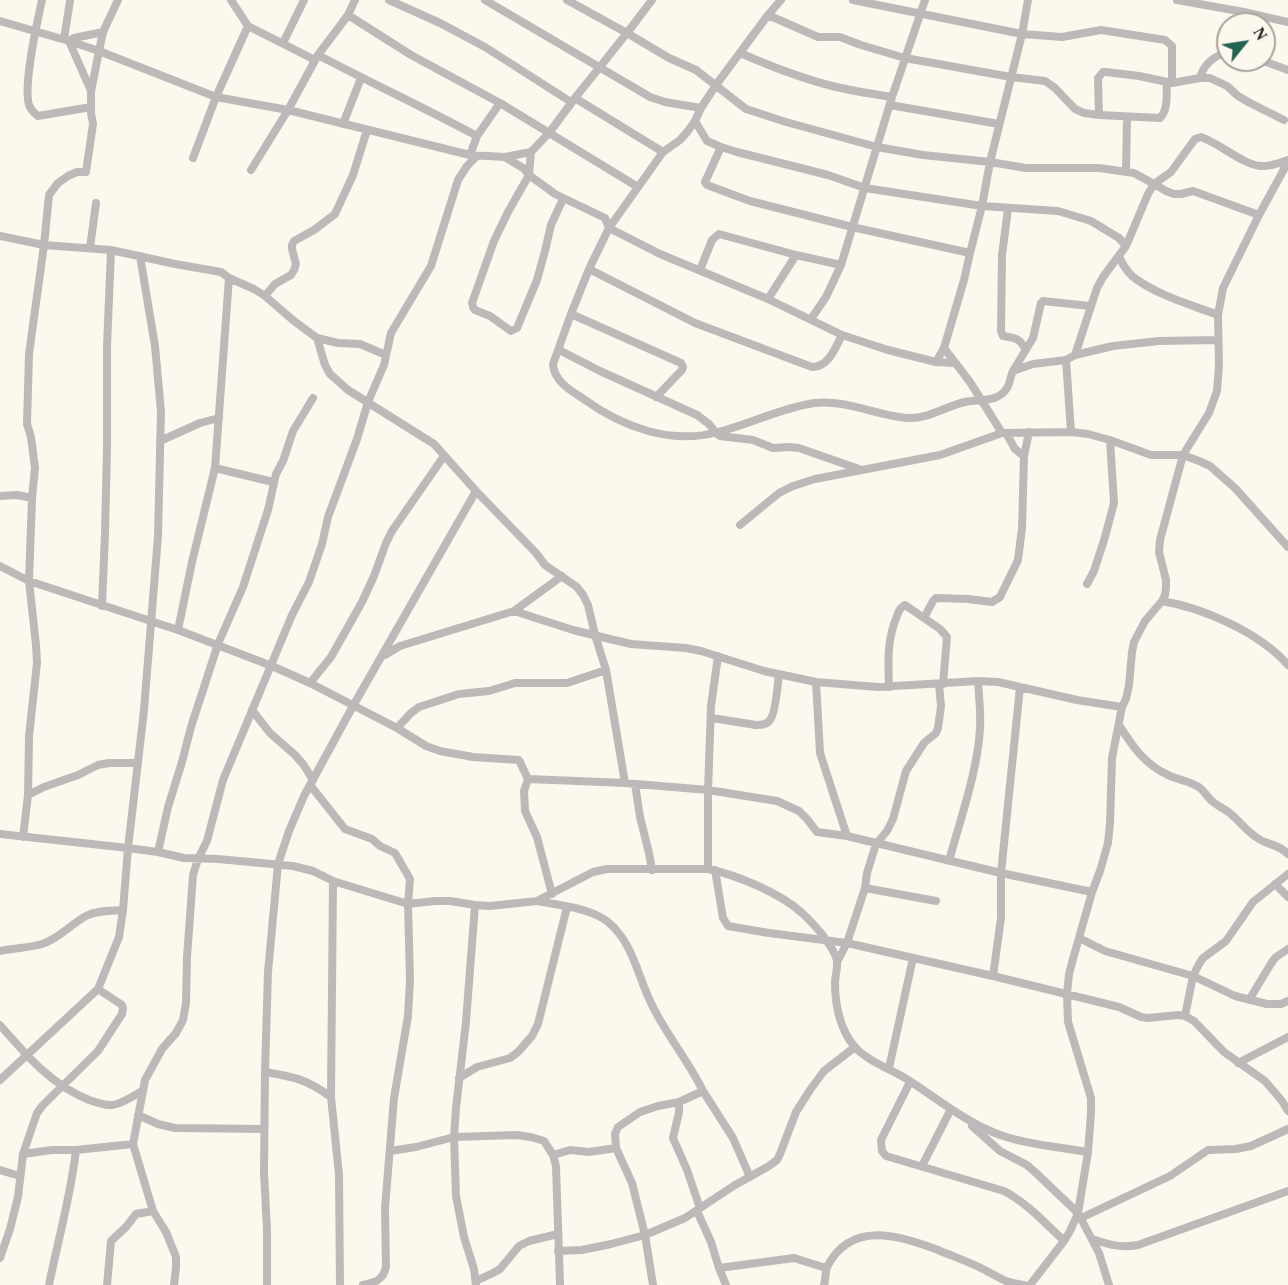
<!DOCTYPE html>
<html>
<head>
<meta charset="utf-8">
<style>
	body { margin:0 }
	#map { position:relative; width:1288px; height:1285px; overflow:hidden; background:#fdf8ee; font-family:"Times New Roman",serif }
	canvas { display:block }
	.north { position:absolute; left:1216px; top:12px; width:60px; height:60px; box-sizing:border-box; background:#fdf8ee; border:2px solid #a7a39c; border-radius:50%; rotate:60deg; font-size:16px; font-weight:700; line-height:24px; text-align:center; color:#262420 }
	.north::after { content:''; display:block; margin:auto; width:21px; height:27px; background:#216251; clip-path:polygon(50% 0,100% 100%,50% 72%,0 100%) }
</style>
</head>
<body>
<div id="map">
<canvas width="1288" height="1285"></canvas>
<div class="north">N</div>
</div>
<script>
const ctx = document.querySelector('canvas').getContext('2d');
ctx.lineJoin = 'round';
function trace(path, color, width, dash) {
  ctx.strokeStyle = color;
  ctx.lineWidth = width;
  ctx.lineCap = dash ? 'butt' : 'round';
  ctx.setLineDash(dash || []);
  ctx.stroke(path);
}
const street = new Path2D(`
	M42,0C37,23 23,84 29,105C31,110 34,113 38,116L91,107
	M231,0L248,26L315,60
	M389,0L440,23L485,47L571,102
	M485,0L650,97L665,102L701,108
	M567,0L627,33L669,58L696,70L746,109L786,122L877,147L923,155L990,162L1026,168H1099L1134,173L1154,184L1148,194L1126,246L1103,277L1097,288L1075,355
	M781,0L768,15L716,85L701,108L695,121L688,131L680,140L663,152L609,228L589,269L571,314L553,364C554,382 572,391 585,400C623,427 671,445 718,432C750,424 781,408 814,403C846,399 877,416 908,418C929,419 946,406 965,402C979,399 998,403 1007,388C1010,384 1010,377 1013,371L1033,364L1066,360L1075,355L1113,346L1159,341L1218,340
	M853,0L1022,34L1062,37L1101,30L1165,40L1172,46V83
	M1177,0L1244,12L1288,22
	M348,15L411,55L500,103L638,187
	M768,15L818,37H840L861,45L905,58L1011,77L1045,81L1055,88L1075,109L1084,113L1099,115L1160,118C1169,109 1166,93 1167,82
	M0,21L69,41L99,51L216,97L288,110L470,155L505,157L523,168L529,175L555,194L605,218L609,228L660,254L768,299L842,335L888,350L936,362L955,363
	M64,39L70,1
	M283,43L304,0
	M740,53C770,66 800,78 832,86C852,91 872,94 892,97
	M318,55C371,83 425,108 477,136
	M1261,60L1288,70
	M1200,78C1204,63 1214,56 1228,52
	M91,91L69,41L74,38L103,32
	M575,98L663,152
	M890,105L999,124
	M1099,115L1098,78L1103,72H1106L1139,76L1172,83L1200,78H1210L1227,86L1238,96L1250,103L1284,120
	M695,121L707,141L721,147L737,152L828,175L865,188L982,206L1058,211L1091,221L1119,238L1126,246
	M343,124L361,78
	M721,147L705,182L707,185L750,201L852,227L970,253
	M531,152L529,175L508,212L494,241L472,303L473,307L475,310L490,316L511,331L517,328L537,280L545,251L551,225L563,199
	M470,155L477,136L500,103
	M505,157L531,152L549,133L575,98L627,33L652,0
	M193,158L216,97L248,26
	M251,170L288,110L318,55L348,15L355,0
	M1126,171L1127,117
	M1008,209L1002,255L1001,331L1003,336C1014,338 1020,338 1025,349
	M1259,215L1193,191L1181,194H1174L1166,191L1154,184L1171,172L1195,139L1201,137C1221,144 1240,163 1260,166C1270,167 1279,163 1288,160
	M0,236L44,245L111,250L175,264L221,272L229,278L254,289L265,296L294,321L317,338L338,343L360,344L386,355
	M90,248L96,203
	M1119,256C1122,264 1126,270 1132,276C1156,295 1189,304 1218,315
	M589,269L695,323L812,367C829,367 835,348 842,335
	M700,270L712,240L719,234L796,255L841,265
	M265,296L275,284L291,275L294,270L296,264L292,249V245L294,241L314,230L335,214L353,175L367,130
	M768,299L796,255
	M571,314L681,363L683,367L682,370L656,397
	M811,319L826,297L841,265L892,97L925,0
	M317,338L325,365L330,374L348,390L434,444L476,491L536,553L545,565L577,587L583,595L588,605L595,635L606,670L625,783
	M944,348L970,382L1002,433
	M559,350L600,371L697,415L709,424L716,433L720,436L753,440L773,448L788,447L799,448L859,469
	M1066,360L1071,432
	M936,362L944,348L964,280L970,253L982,206L990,162L1022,34L1028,0
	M1013,371L1033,338L1041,303L1043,301L1090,306
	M1006,433L1015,449L1024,456
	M160,441L200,423L219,418
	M215,468L273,482
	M0,496L17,495L32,498
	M740,525L779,493L793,486L815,479L940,455L1002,433L1071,432L1088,434L1110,440L1151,455H1183L1199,461L1210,466L1235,488L1288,547
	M0,566L29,581L178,630L272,666L310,683L397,728L426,746L440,751L473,757L519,760L528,779L625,783L708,790L777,801L799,811L807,819L817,832L847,836L1001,873L1092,892
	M1087,584L1094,571L1105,537L1114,503L1110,440
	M1162,601C1204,608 1260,633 1288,665
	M102,606L105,534L107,449V346L111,250
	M514,611L573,630L614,640L631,644L686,648L701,651L764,671L816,682L878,687L978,681L998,682L1077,700L1122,707
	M924,618L933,601L936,598L968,599L992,602L1000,597L1018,560L1022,528L1024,456L1029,432
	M178,630L192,562L215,468L229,278
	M385,655L400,646L514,611L562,576
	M816,682L820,753L847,836
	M310,683L331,657L362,602L374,576L386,543L392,531L444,456
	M889,687C888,662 887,639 897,616C899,610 900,608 905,605L940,629L947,637L943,684
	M252,710L270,733L295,755L303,764L313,780
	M712,718L756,725C761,725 767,725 770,720C775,715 778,684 779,674
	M1119,725C1133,747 1145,765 1170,776C1180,780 1193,782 1200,788C1205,792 1208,798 1213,802C1219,807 1226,809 1232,815C1240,822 1247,831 1256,837C1266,845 1279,844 1288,854
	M397,728L411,713L419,707L459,694L489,691L515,683H567L606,670
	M528,779L524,791L525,811L537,837L552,894
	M635,784L640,817L649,853L652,870
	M310,785L345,829L372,839L380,846L395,853L410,879L408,904L410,980L408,1016L394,1098L385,1208L386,1267C383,1280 376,1282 363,1285
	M28,795L44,787L78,775L98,765L109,763H138
	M0,834L128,848L158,852L184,858L218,859L293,866L313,871L333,881L408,904L435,901H450L475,905L490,906L537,901L593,872L607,869H708C737,875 780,893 802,913C809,919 815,926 821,933C827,941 834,950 837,960C838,968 835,976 835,983C835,1004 840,1031 855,1047C866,1060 890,1069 905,1078C937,1098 967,1124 1003,1136C1030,1145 1060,1147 1088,1152
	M23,837L28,795L29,736L37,663L36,645L29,581L32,498L35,468L31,437L27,424L29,354L44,245L49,195L58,183L68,176L77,172H86L93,124L91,113V92L99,51L103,32L118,0
	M158,852L168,807L182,762L191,727L218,644L243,587L268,510L276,474L283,461L293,431L313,398
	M949,861C960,820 978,770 980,728C981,713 979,697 978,681
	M708,869V790L711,706L718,656
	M715,870L723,918L728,926L769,933L847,943L993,976L1119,1007L1141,1017L1148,1018L1178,1015L1185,1016L1194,1021L1224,1052L1265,1081L1282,1101L1288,1111
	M333,881L331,1097L339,1175L340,1285
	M1275,884L1288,897
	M865,888L936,901
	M537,901C559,905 591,908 608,922C634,943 638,979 653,1007C668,1037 689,1062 703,1091L679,1102L658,1106L640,1112L618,1127L615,1134L616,1148L632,1183L645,1235L653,1285
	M475,905L466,1022L456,1108L454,1137L456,1196L464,1237L474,1269L476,1285
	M1079,938L1105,951L1193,976L1235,996L1267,1004H1281L1288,1001
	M0,951C14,948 28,948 42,944C59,939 71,924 86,916C97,910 111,911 123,910
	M837,962L847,943L865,888L867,873L876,844L887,831L893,819L906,771L924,743L936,733L938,728L941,706L939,684
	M993,976L1001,918V873L1020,687
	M1249,1000L1272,962L1276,957L1288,949
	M1185,1016L1193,976L1199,964L1203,958L1226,941L1253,902L1288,874
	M0,1025C26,1055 51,1085 89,1100C96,1102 105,1106 112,1105C122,1104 133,1096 142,1091
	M1238,1063L1288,1037
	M889,1068L913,958
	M265,1072C295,1077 306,1079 331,1097
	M459,1078L477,1067L510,1058L518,1052L532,1036L538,1024L567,907
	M0,1080L98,989
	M910,1082L881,1140L882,1151L886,1156L1004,1191C1027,1203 1045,1223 1064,1241
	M703,1091L733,1138L750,1177
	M679,1102V1112L673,1138L687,1170L700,1208
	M138,1115L158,1124L175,1128L264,1129
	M972,1126L1000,1151L1027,1165L1036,1173L1078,1213L1070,1231L1064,1241L1030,1285
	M390,1151L416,1147L454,1137L516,1135L531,1137L544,1141L553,1155L556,1166L560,1285
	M23,1154L52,1150H76
	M553,1155L570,1150L589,1152L616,1148
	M922,1166L951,1109
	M0,1170L20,1176
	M697,1211L711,1242L719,1268L726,1285
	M1081,1218L1170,1176L1208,1150L1236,1149L1251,1146L1288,1129
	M1092,1239C1110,1245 1120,1248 1138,1245L1288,1191
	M558,1251L582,1250L611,1244L645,1235L685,1218L735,1185L769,1166L777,1160L780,1154L796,1112L810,1090L824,1071L855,1047
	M0,1258L10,1229L18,1197L23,1154L37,1113L43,1105L98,1051L122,1014L123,1008L122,1005L98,989L119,937L123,910L128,848L144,710L158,536L161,412L155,346L140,256
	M719,1268L794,1258L826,1268
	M476,1281L493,1273L500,1269L519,1246L529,1241L558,1234
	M49,1285C58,1240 71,1195 76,1150L133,1144
	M107,1285L111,1241L126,1227L136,1214L153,1211
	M174,1285L176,1268V1257L166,1232L153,1211L133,1144L145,1080L162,1049L176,1033L183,1020L186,1003L187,957L193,875L198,859L207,841L223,780L292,615L309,582L322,544L328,517L357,439L368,402L384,365L391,333L431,266L458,180L467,166L477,156
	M267,1285V1229L264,1172L265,1072L268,972L278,864L289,831L304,796L353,706L476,491
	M824,1285C826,1279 825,1272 827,1267C851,1220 899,1235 938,1250C952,1256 967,1261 981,1268C989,1272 997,1277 1006,1281C1011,1283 1018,1284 1024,1285
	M1109,1285L1099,1253L1078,1213L1088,1152L1091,1113V1098L1068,1022L1067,994L1069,974L1073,959L1092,892L1100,871L1108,843L1110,823L1112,758L1122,707L1126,699L1129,685L1132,652L1134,642L1145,621L1162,601L1165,595L1166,588V580L1159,552L1160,540L1183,455L1209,413L1217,391L1219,365L1218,315L1223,288L1259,215L1288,162`);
trace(street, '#beb9b8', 8);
</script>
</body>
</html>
